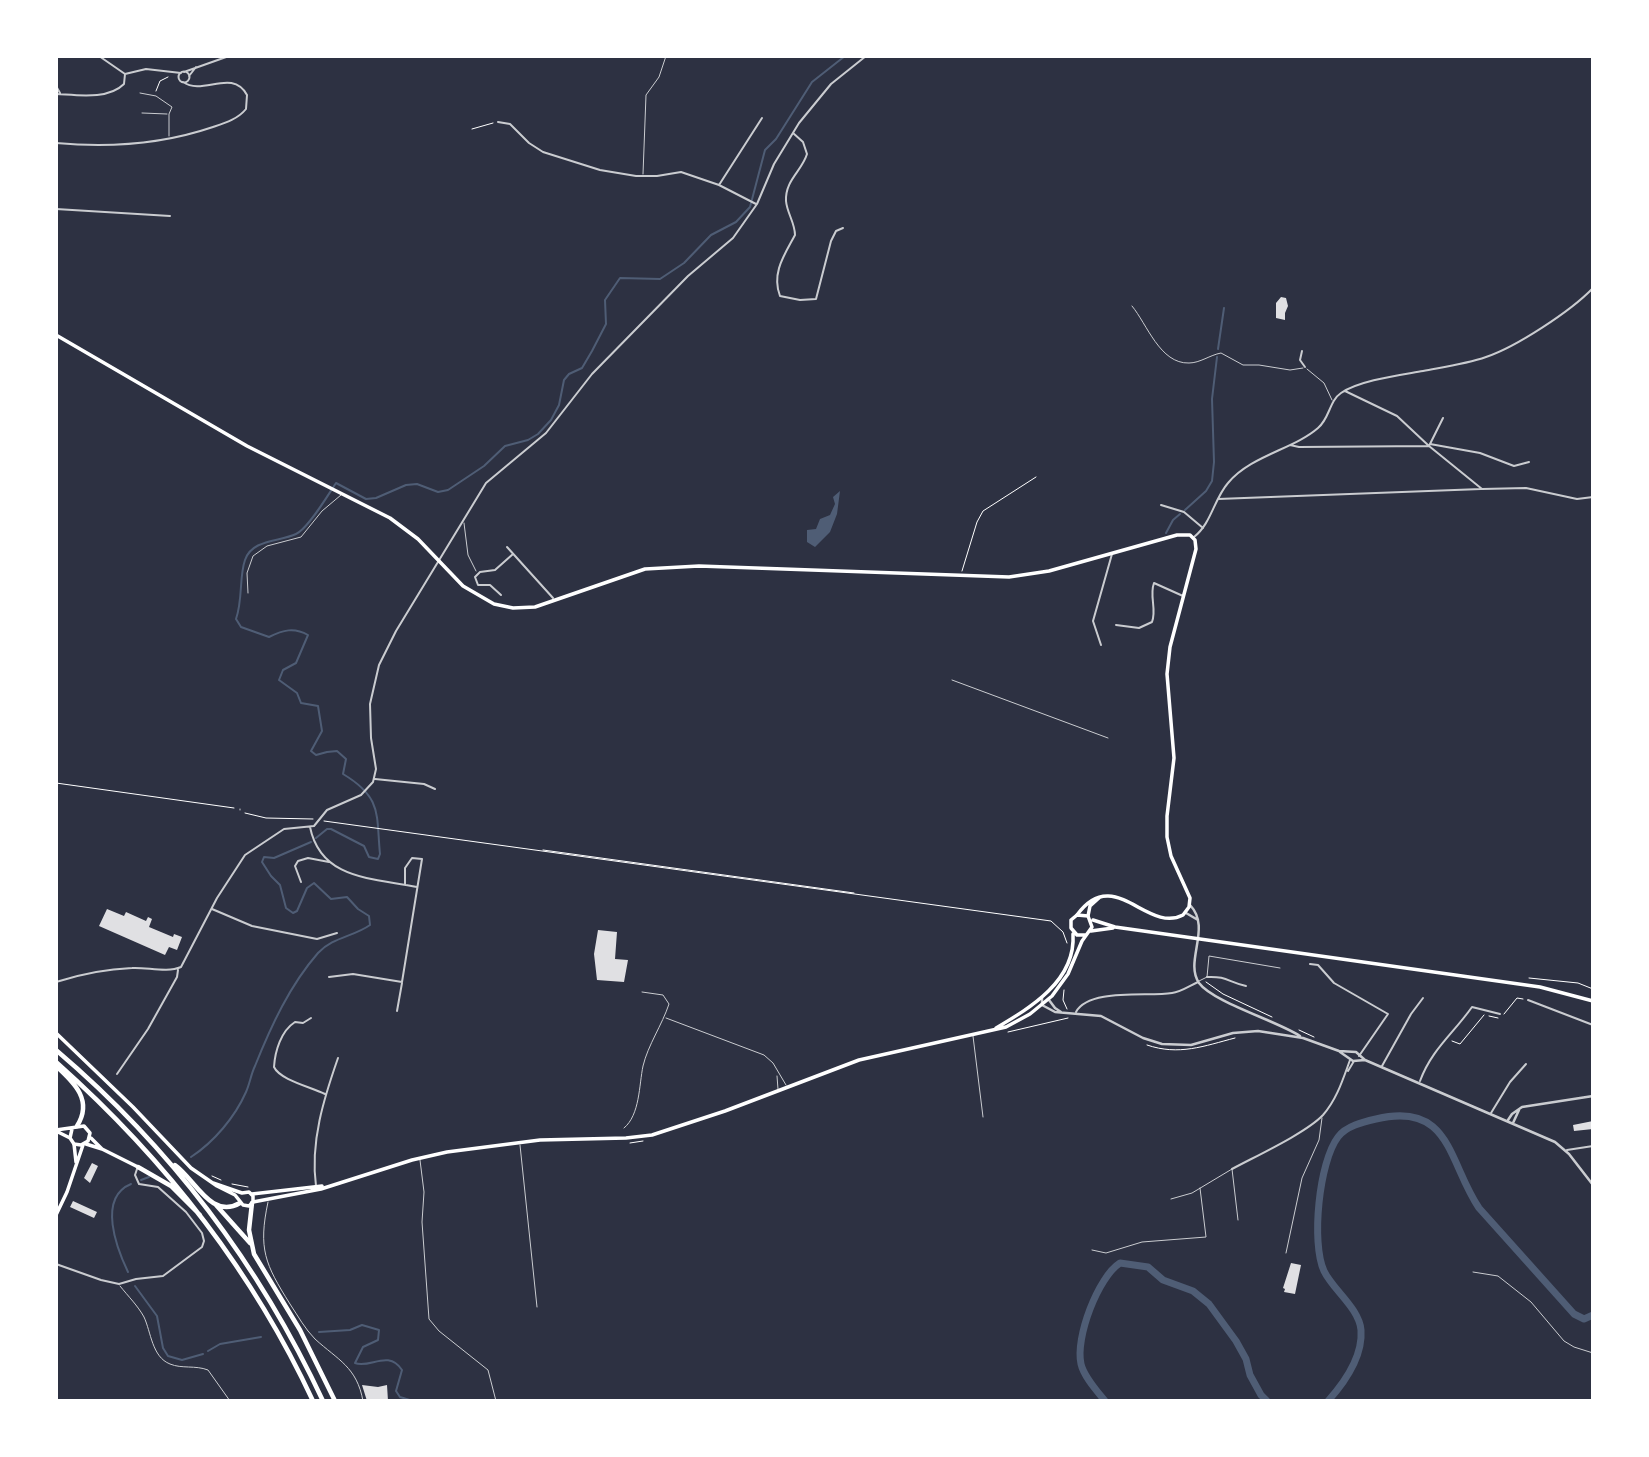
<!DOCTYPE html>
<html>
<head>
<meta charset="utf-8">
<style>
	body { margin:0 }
	#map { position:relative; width:1649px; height:1457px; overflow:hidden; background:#2d3142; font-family:Figtree,sans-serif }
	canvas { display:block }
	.frame { position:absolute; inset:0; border:58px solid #fff; pointer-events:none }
</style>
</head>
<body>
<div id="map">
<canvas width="1649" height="1457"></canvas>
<div class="frame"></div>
</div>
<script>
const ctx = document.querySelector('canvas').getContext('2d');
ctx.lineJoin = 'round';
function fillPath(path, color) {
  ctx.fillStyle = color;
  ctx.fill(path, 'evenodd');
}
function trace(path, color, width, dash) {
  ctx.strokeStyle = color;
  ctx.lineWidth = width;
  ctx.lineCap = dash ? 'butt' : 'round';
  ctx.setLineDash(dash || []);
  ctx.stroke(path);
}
const water = new Path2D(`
	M840,491L837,514L830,532L815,547L807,542V530L816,529L820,519L830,515L835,504L833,497Z`);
const stream = new Path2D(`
	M1218,349L1224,308
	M1185,510L1206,491L1212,481L1214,462L1212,399L1217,357
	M1166,533L1173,520L1180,514
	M316,838L327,829H331L364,846L369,857L378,859L380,854C376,815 383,798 343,774L346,759L337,751L327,752L316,755L311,751L322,731L318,706L301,703L297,693L279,680L283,670L296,663L308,635C294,627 283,630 269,637L241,627L236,619C243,599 239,577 245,560C252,539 279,542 296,534C308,529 328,495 336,483L366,499L376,498L406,485L417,484L438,492L448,490L484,466L505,446L528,440L538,434L551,420L559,405L564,380L569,374L582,368L592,351L606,324L605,300L620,278L660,279L684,263L711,235L736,222L750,207L765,150L776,139L812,82L845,56
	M191,1157C214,1142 235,1117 246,1092C250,1083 251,1074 255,1066C271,1026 290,985 318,953C333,937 353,937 370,925L369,916L358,909L347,897L331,899L314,883L307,888L297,911L293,913L286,908L280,885L271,876L262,862L264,857L274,858L311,842
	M141,1180L149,1177
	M128,1272C117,1249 97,1198 131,1184
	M135,1286L157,1316L163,1348L168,1356L182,1360L203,1354
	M319,1332L350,1330L362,1325L379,1330L378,1340L363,1347L355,1363C370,1369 388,1349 402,1370L396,1391L400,1397L413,1401
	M208,1351L220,1344L261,1337`);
const river = new Path2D(`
	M1105,1401C1097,1391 1084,1377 1081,1364C1075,1338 1098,1277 1120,1263L1148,1267L1163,1280L1193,1291L1209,1304L1236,1341L1246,1359L1250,1375L1261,1395L1267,1401
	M1328,1401C1345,1382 1363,1357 1361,1330C1359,1308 1333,1290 1324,1271C1311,1243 1319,1162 1338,1137C1346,1126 1363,1122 1376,1119C1451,1101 1448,1162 1479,1208L1574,1314L1584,1319L1593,1315`);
const building = new Path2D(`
	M1281,297L1286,298L1288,306L1285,313V320L1276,318V303Z
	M107,909L124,916L126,912L146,921L148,917L152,919L149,927L173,937L174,934L182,937L177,950L169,947L165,955L99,926Z
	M598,930L617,932L615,959L628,960L624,982L597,980L594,954Z
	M1593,1121V1129L1574,1131L1573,1125Z
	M92,1163L98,1166L90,1183L84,1178Z
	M73,1201L97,1212L94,1218L70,1207Z
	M1291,1263L1301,1265L1295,1294L1284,1292L1285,1289L1283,1288Z
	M362,1385L378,1387L387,1385L388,1401H367Z`);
const path = new Path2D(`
	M156,91L160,81L168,77
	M472,129L493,123
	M962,571L977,522L983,511L1036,477
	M56,783L234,808
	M245,813L266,818L313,819
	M324,821L1051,921L1063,932L1067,943
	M543,850L854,893
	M1529,978L1578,983L1593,989
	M1206,982L1223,994L1272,1017
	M1064,990L1063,1000L1067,1009
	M1504,1014L1517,998L1523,999
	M1489,1016L1498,1018
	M1299,1030L1314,1037
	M1008,1032L1068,1018
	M1452,1041L1460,1044L1484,1015
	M1147,1045C1179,1056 1204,1046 1235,1038
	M630,1143L643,1141
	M212,1176L221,1180
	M232,1184L248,1187`);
const service = new Path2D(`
	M678,56H679
	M140,93L156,96L172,107L169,114V136
	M142,113L167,114
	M643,174L646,95L659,77L666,56
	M1132,306C1147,324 1160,364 1189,363C1200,363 1210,355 1221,353L1243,365H1259L1290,370L1303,368
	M1307,369L1324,383L1332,400
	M464,523L468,555L476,571
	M248,593L247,573L253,556L267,546L301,537L322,511L341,495
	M952,680L1108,738
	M240,809V810
	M1199,981L1207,977L1209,956L1280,968
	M666,1018L764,1055L773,1063L786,1085
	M973,1036L983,1117
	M777,1076L778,1089
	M624,1128C640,1115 639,1085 643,1066C648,1045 662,1025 669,1004L663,995L642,992
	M520,1145L537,1307
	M420,1160L424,1192L422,1222L429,1319L439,1331L488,1370L496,1401
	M1171,1199L1192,1193L1232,1169L1238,1220
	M268,1202C258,1249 265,1264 290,1304C298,1316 305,1329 315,1339C338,1360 357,1367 363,1401
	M1092,1250L1106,1253L1142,1242L1206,1237L1200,1188
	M1286,1253L1302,1178L1319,1140L1322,1118
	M1473,1272L1498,1276L1531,1302L1564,1341L1574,1347L1593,1353
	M120,1286C128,1296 138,1306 144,1317C151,1332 152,1357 170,1364C182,1369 195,1365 208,1370L230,1401`);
const minor = new Path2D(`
	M178.5 77a5.5 5.5 0 1 1 11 0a5.5 5.5 0 1 1-11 0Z
	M184,72L229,56
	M125,74L146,69L181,73
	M189,76L196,67
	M56,86L60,93
	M56,94C77,95 108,100 124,84L125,74L99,56
	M498,122L510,124L529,143L543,152L600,170L636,176H657L681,172L719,185L756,204
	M793,133L803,142L807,154C802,171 785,180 786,201C787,213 795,223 795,235C785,254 771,273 780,296L800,300L816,299L831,241L836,231L843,228
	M56,143C109,148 163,144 213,127C225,123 238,119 246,109L247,95C232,68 203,96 183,82
	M719,185L762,118
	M56,209L170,216
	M1302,351L1300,360L1305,367
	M1345,391L1397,416L1429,446L1482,489L1526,488L1577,499L1593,497
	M1430,444L1480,453L1514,466L1529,462
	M1290,445L1299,447L1429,446L1443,418
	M1218,499L1481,489
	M1161,505L1184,512L1203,528
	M1194,537C1211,524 1214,499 1228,483C1250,456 1294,449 1318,428C1330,418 1329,401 1341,393C1360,380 1401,375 1423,371C1444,367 1466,364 1486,357C1516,347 1571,311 1593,288
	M507,547L553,598
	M501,595L490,585H478L475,577L480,572L495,570L513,554
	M1116,625L1139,628L1152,622C1157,609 1149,596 1154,583L1183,596
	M1101,645L1093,621L1112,554
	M375,779L424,784L435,789
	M310,827C321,881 375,878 417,887
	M301,882L295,866L298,861L308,858L329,862
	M212,909L252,926L317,939L337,933
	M1310,964L1318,965L1334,983L1388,1014L1359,1056
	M329,977L353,974L402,982L422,859L412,858L405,868V885
	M1207,977C1227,976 1228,982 1246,986
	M56,982C81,974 106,969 132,968C147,967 167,973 181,967L217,898L245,855L284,829L314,826L327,810L361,795L373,782L376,769L371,738L370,704L379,665L396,631L486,483L546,433L592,374L688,276L733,238L757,204L774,164L799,123L831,84L866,56
	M1528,1000L1593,1025
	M397,1011L402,983
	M1076,1012C1089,988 1148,997 1172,993C1181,992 1189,986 1198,982
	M311,1018L303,1023L295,1022C281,1031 275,1051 274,1067C280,1080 311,1087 325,1094
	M1382,1066L1411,1014L1423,998
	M1348,1071L1354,1061
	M117,1074L148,1029L177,977L178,970
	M1420,1081C1432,1049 1453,1034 1472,1007L1500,1014
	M1491,1113L1510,1082L1526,1064
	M1567,1150L1593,1146
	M1232,1169C1256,1156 1306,1133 1323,1115C1337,1099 1343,1079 1350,1060
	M316,1186C310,1142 324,1098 338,1058
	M56,1264L101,1280L119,1284L136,1279L163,1276L202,1247L204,1241L202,1233L186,1212L158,1187L139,1184L135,1175L137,1169`);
const tertiary = new Path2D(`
	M1190,905C1212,928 1184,961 1199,983C1213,1002 1277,1021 1300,1036
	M1186,913L1198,920
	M1042,998V1005L1055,1012L1101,1016L1143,1038L1162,1044L1191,1045L1233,1033L1258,1031L1303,1038L1339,1051L1356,1052L1365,1060L1555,1142L1569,1154L1593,1185
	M1049,1000L1055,1008L1061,1012
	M1340,1052L1353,1061L1365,1060
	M1508,1120L1512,1114L1522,1107L1593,1096
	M1513,1123L1519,1110`);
const secondary = new Path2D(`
	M56,335L247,446L390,518L418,539L463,586L494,604L513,608L535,607L645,569L699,566L1009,577L1049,571L1177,535H1190L1195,540L1196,549L1170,647L1167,674L1174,758L1167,816V837L1171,856L1190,898L1189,907L1183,915C1147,934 1114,864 1077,915
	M1088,916L1090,906L1100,897
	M74,1144L76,1162
	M56,1215L67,1192L83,1145`);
const primary = new Path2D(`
	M1093,920L1115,927L1540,987L1593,1001
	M1091,931L1113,928
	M996,1028C1030,1008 1076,981 1073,934
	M252,1194L322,1186
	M253,1202L321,1189L412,1160L447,1152L540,1140L626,1138L652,1135L725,1111L859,1060L1006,1027L1030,1014L1052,996L1068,974L1082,941L1092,927L1088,916L1077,915L1071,920V928L1077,935H1086`);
const trunk = new Path2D(`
	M56,1033L133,1107L191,1168L217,1186L235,1195L243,1205L249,1206L253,1202V1196L249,1192L242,1193L213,1183
	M56,1130L84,1126L90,1133L88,1141L81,1145L74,1144L70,1138L72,1129
	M56,1131L70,1138
	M91,1138L102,1149
	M86,1144L102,1149L138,1167`);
const motorway = new Path2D(`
	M56,1050C170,1147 260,1266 323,1401
	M56,1062C164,1158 252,1270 313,1401
	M56,1066C75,1083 93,1101 77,1126
	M175,1165C195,1179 211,1220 240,1203
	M138,1167L171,1186L200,1215
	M252,1203L249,1230L254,1254L300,1330L335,1401
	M216,1205L250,1243`);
fillPath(water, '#4f5d75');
trace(stream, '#4f5d75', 2);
trace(river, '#4f5d75', 7);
fillPath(building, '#e0e0e3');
trace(path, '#fff', 1);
trace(service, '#caccd0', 1);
trace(minor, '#caccd0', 2);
trace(tertiary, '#caccd0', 2.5);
trace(secondary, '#fff', 3.5);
trace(primary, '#fff', 3.5);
trace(trunk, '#fff', 3.5);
trace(motorway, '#fff', 4.5);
</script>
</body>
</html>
